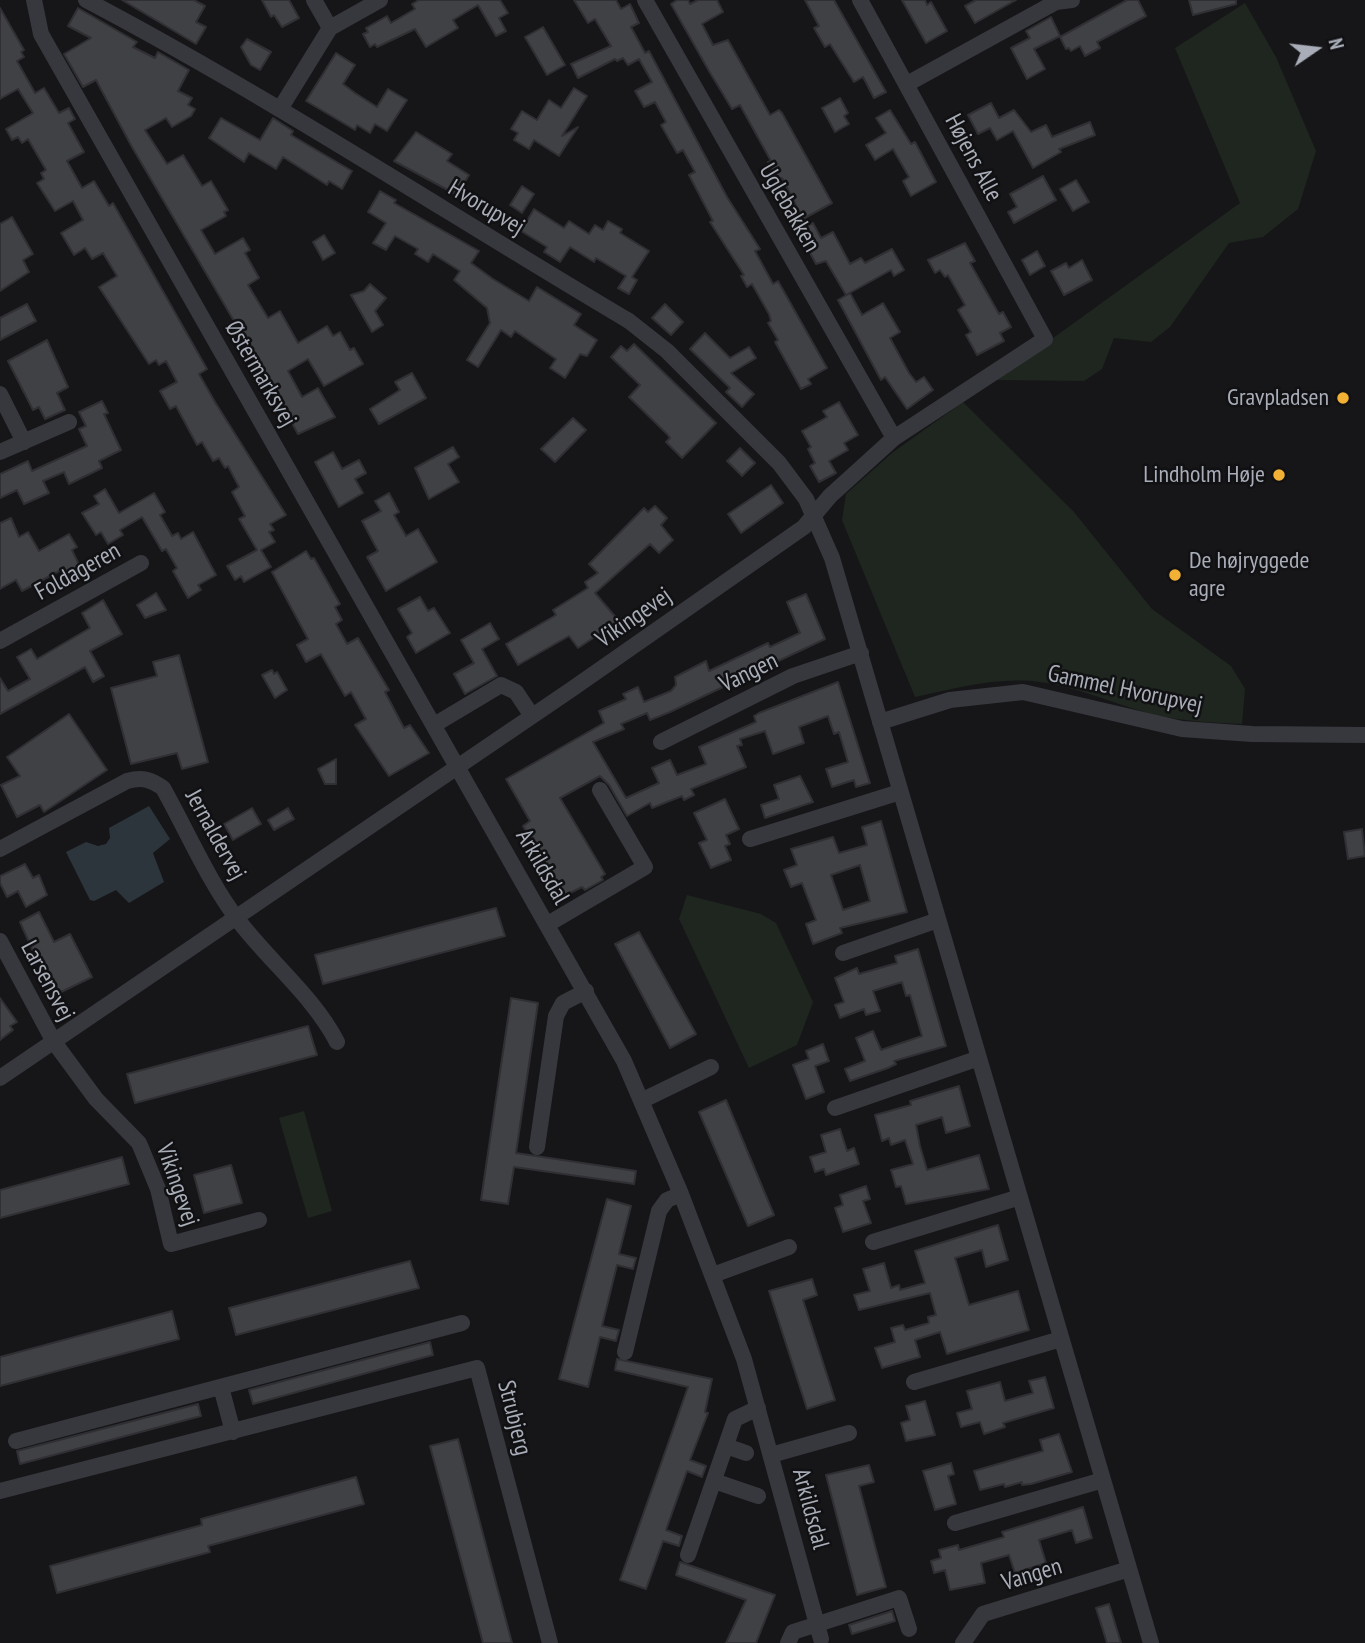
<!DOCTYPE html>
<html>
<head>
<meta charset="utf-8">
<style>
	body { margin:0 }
	#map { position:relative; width:1365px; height:1643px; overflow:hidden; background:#161618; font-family:"PT Sans Narrow",sans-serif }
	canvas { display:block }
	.north { position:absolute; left:1281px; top:14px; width:70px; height:70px; -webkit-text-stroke:5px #111113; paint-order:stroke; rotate:76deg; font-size:19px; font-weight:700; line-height:28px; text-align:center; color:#a8adb8 }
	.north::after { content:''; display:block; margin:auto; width:24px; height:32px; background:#a8adb8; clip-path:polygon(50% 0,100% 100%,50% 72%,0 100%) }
</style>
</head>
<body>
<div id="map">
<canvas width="1365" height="1643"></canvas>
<div class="north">N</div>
</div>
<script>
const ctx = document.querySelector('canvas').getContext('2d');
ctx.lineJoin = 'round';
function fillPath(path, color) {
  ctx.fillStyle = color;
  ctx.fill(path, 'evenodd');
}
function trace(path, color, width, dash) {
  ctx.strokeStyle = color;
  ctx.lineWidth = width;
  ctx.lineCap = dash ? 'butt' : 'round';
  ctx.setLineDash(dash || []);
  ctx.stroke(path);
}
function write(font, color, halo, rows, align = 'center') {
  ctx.font = font + ' "PT Sans Narrow",sans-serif';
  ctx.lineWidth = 5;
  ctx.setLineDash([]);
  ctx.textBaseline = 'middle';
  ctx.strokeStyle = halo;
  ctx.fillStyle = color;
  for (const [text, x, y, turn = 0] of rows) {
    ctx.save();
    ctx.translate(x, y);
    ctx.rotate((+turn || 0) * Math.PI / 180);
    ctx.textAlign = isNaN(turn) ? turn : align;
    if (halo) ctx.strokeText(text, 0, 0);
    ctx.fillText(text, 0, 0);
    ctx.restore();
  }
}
const green = new Path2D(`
	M1245,3L1276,57L1316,151L1298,209L1263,237L1229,243L1170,327L1151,342L1114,338L1102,369L1084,381L995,380L1240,203L1175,48Z
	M963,402L1074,512L1152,609L1231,666L1245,689L1242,724C1212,723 1181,721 1151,714C1111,703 1074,685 1032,681C993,678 952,689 915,697L842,520L846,494L892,453Z
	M687,895L761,914L776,923L813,1002L797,1045L749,1068L679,919Z
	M304,1111L332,1211L308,1218L279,1118Z`);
const water = new Path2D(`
	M149,806L170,839L153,853L164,882L129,903L116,890L94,901L90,900L66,852L86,842L98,846L106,844L110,838L109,828Z`);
const building = new Path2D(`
	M122,0H194L205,6L196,22L206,27L196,44Z
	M262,0H289L299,18L282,27L274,15L271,17Z
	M419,0H500L508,13L499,18L506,31L496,36L478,5L453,20L458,28L426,47L415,29L377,47L375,44L370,47L363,34L368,32L366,28L387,16L391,23L415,9L412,4Z
	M574,0H616L621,9L630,4L639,23L631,27L645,53L649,51L727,197L760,249L755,251L773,284L778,281L827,368L808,379L811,384L801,389L775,342L778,340L768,323L771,321L769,314L752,284L747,287L741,276L744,275L710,222L713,221L689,175L695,172L683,150L677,153L661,125L666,122L655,102L644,107L635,91L652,82L639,59L628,65L623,58L617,61L615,59L578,78L571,64L611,46L595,19L588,23Z
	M677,0H688L690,4L698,0H717L723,12L702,24L713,45L728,40L770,115L779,110L782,113L832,203L803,219L782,178L777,180L768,162L771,161L740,105L732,109L709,71L671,4Z
	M805,0H834L886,92L874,98L863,77L854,82L830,44L825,47L814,28L819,26Z
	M902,0H925L927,5L931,2L947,31L926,43Z
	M976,0H1016L975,23L965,6Z
	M1127,0H1138L1146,16L1097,42L1100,48L1085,56L1080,46L1071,51L1069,48L1066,49L1060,37Z
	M1189,0H1236V4L1193,15Z
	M0,8L24,50L21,52L24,57L17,61L35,93L44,88L59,113L69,108L75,119L68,123L84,152L67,161L82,188L94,181L109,206L113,203L207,369L199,374L215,402L286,515L270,524L274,530L269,532L275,542L261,550L271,567L244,582L241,576L235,580L227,566L257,550L239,519L245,516L232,492L239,487L228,466L225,468L219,458L213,461L202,442L197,445L176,406L170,409L160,391L177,382L166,361L159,365L156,360L149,364L99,287L117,276L103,253L92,259L85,248L74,255L61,233L83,220L73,201L55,211L37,183L44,179L41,173L46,170L28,139L22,143L18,137L12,140L6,129L33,113L18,89L0,99Z
	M78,8L137,42L133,47L155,58L158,52L189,70L178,91L192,98L188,105L195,109L191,116L172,127L166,118L145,130L167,164L183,155L202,186L211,181L228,210L224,212L226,216L201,230L215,254L243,238L250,250L245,253L259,278L248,285L268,318L280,311L298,343L327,326L333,336L340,332L350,350L354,348L363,364L324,386L308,359L288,371L302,397L318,388L335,417L298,434L269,382L263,385L254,368L260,365L243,336L236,339L228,324L234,321L132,147L96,80L83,87L64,54L91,38L68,26Z
	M1051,17L1060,36L1034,49L1045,69L1027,79L1011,48L1030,38L1026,31Z
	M543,27L565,65L547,75L525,37Z
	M247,39L271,52L260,70L251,65L241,47Z
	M336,53L355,65L343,84L355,93L377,107L388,89L407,100L387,131L375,124L370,133L357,125L355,130L306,101Z
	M574,88L587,96L562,136L578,127L559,156L534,140L529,149L514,140L518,133L511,129L522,111L537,120L549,100L561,108Z
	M840,98L848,113L844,116L849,124L835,132L822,108Z
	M991,103L999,118L1014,110L1031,132L1046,125L1052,137L1090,122L1095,135L1059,149L1061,152L1033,168L1013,131L997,140L990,128L978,134L968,115Z
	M890,110L911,144L915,142L936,182L911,196L903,181L909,177L893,149L875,160L866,145L886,133L876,118Z
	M221,118L260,140L273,118L293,131L291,135L352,171L342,189L329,181L327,185L283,157L276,169L249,153L244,162L209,138Z
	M416,132L452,154L447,161L469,175L457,195L394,161Z
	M1043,176L1056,200L1014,223L1008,212L1017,207L1010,194Z
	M1076,180L1089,202L1073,211L1060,189Z
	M522,186L534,194L522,213L510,205Z
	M380,191L396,200L394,203L479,251L471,263L493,279L529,301L537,287L581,314L574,325L597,340L587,356L580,354L565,378L550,368L556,359L515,331L511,337L501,330L478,367L467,360L490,323L487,308L454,280L460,271L433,254L428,262L415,254L418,249L395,236L386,250L373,243L386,223L368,212Z
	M534,209L564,228L569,221L589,234L595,225L603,230L608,221L622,229L620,233L649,251L632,277L637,280L629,294L618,288L626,276L596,258L594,262L570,247L560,262L544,252L547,247L521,231Z
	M12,217L33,254L23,260L29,272L0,291V224Z
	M813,223L821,238L833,232L850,264L861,258L865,263L892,249L904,270L894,276L891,270L846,295L826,261L816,264L798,231Z
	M324,235L335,253L323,260L313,242Z
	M965,243L975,261L970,263L999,314L1003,312L1011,327L1000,333L1004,341L977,355L966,335L971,332L958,310L965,305L948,275L945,277L940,270L935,273L928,260Z
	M1037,251L1045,266L1030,275L1022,260Z
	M1082,260L1092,280L1064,295L1051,271L1066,263L1069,268Z
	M370,284L386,298L375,311L383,325L372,332L351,295L364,291Z
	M850,293L862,315L883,303L900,332L890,338L909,373L916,382L924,377L933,390L907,409L885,377L881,380L838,300Z
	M27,304L36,321L0,340V318Z
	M665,304L683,322L671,335L652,318Z
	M705,333L730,358L749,347L756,358L731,373L754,394L742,407L726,392L730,388L690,349Z
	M47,340L68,387L57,393L65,410L45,419L39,407L33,410L8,361Z
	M634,344L716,423L682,458L666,442L670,438L667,434L629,397L640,385L611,357L621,346L627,351Z
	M412,373L426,398L379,424L370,409L400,390L395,382Z
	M102,401L108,413L104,414L121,450L99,461L102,468L69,484L64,472L43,481L49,493L24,504L17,490L0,498V474L28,461L32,471L87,446L79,429L86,426L79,412Z
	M839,402L858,435L844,443L848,450L829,461L836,473L819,482L810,466L815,463L808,449L811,447L802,431L827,417L823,411Z
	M573,418L586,430L555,462L541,449Z
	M453,447L459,457L448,464L459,482L429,499L415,468Z
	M740,448L755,463L742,476L727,461Z
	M333,452L342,469L359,460L366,473L355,479L363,493L339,507L315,462Z
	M771,485L783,503L741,533L728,514Z
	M105,489L119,513L154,493L165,512L160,515L172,536L178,533L181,539L193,532L216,575L198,585L201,590L188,598L173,571L177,568L166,549L162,551L142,517L120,530L123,535L108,544L101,532L96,535L82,513L99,504L94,496Z
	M389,493L399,512L394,515L406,536L418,529L437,562L386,591L367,557L378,551L362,521L381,511L375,501Z
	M655,506L667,518L661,525L673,540L659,553L650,544L595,593L619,621L578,648L569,636L518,665L506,644L556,615L553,610L588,588L585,582L598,573L589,564L644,508L648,512Z
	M11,518L19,537L28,532L39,551L69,534L77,547L72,550L82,571L68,580L61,570L22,591L16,580L0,589V523Z
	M306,551L311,559L314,558L340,604L335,607L342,620L336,624L347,644L358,638L389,690L385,692L404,728L410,725L429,753L389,776L355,725L366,719L351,692L345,696L321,654L306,662L297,645L308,639L272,572Z
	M156,593L166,610L145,618L137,605Z
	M806,594L825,639L670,712L650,720L647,713L621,724L624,729L593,742L626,798L659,783L652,768L670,760L677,775L706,764L699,747L756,722L754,716L759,713L838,682L870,783L856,787L854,780L832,787L826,769L848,762L839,732L834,734L828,716L799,727L804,743L773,754L765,731L740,739L742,745L737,746L746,767L691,789L694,795L684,800L682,796L652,808L650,803L627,816L609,785L600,776L560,798L605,874L601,877L603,880L585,890L582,887L564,896L523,826L530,821L506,779L604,723L599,711L626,699L623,694L638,687L644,702L671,691L676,685L675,677L706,661L709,671L768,643L770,647L800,633L787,602Z
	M420,597L428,611L434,608L450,633L416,653L407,637L412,633L398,609Z
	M103,600L122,634L90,651L104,676L93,682L85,667L0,714V678L8,691L30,679L17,657L31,649L37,659L90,628L82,613Z
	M490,623L499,639L482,649L497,676L465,694L454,674L474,663L461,640Z
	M179,655L208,762L182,769L177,753L131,764L111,688L157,676L153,662Z
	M272,670L274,674L277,672L287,690L275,698L262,675Z
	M69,714L107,770L44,812L40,805L17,817L1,785L20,776L7,757Z
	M336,759V784H325L318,769Z
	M800,776L813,802L765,818L761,805L779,799L774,785Z
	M725,799L739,829L726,835L730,844L725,846L731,860L711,868L699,843L707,840L694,813Z
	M252,808L261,824L233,840L224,824Z
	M288,808L294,819L274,830L268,820Z
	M881,821L907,912L840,928L842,933L813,944L806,924L816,920L802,883L791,887L784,870L797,865L791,849L833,837L839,853L867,845L862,827ZM860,865L870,901L843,910L831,875Z
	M1362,829L1365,856L1348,859L1344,832Z
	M25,864L33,878L39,875L47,895L26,907L18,891L7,897L0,883V876Z
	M496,908L505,936L323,984L315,955Z
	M39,912L54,942L70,934L92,977L53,996L20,922Z
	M639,932L696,1034L670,1048L615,944Z
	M918,949L946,1046L894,1061L896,1064L888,1068L850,1081L845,1069L865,1061L856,1038L873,1031L881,1050L922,1036L910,995L906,996L902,982L873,991L880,1011L866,1015L864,1009L840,1018L835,1005L844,1002L835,978L857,968L859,974L897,963L895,956Z
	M0,998L17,1022L10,1026L13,1030L0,1040Z
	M511,998L538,1003L516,1153L636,1171L634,1184L514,1167L508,1204L481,1200Z
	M308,1026L317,1055L135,1103L127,1074Z
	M823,1044L829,1061L815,1066L824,1092L806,1099L793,1065L809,1059L806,1051Z
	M959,1086L970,1126L946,1133L942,1117L916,1125L920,1146L927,1170L979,1155L989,1189L906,1204L901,1186L896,1187L891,1170L913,1164L905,1140L891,1145L889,1138L882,1141L875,1115L911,1105L910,1101Z
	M726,1100L774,1215L748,1226L699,1112Z
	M840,1129L847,1151L854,1148L859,1164L826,1175L824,1169L815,1172L810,1157L826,1152L821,1135Z
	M122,1157L129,1184L0,1218V1190Z
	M231,1165L242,1203L204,1213L194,1175Z
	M866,1186L870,1199L863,1201L871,1223L843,1232L835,1208L843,1205L840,1195Z
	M607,1199L631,1206L619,1254L636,1258L633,1269L617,1265L602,1326L619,1330L616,1341L600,1337L588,1387L559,1379Z
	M998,1225L1008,1260L986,1267L982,1250L955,1258L969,1305L1018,1291L1029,1330L947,1354L940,1332L915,1340L920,1357L882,1368L875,1348L895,1342L891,1328L903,1325L905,1330L929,1323L928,1317L936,1315L930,1293L859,1310L854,1295L870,1291L863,1269L884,1263L891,1288L899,1285L900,1290L925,1283L915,1251Z
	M410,1261L419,1288L236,1335L229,1308Z
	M812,1279L817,1295L803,1300L835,1400L807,1409L769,1291Z
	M172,1311L179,1339L0,1386V1357Z
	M430,1342L433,1355L253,1404L249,1390Z
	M617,1359L712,1379L705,1412L708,1413L690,1460L706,1466L702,1477L687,1471L666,1530L682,1536L679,1546L663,1541L646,1589L620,1580L688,1387L615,1370Z
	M1045,1377L1054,1408L1003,1423L1005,1427L984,1434L980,1422L961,1427L957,1413L972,1409L967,1391L1000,1382L1005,1401L1033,1393L1029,1381Z
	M925,1401L935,1435L906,1441L901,1423L910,1420L906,1406Z
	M198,1404L201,1416L20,1464L17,1451Z
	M1059,1434L1072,1472L1031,1484L1022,1485V1482L1005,1487L1004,1484L980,1490L974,1471L1043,1451L1040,1440Z
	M458,1439L488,1553L512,1643H483L430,1446Z
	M951,1463L954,1474L948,1476L956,1504L935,1510L923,1471Z
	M869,1465L874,1482L859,1486L886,1587L857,1595L826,1475Z
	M356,1477L364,1504L208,1546L210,1552L57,1593L50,1566L202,1525L201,1519Z
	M1083,1507L1092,1538L1076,1543L1072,1530L1039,1540L1046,1563L1015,1573L1009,1555L981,1563L985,1583L950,1590L945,1570L934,1573L931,1561L941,1558L939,1550L958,1545L959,1550L1004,1537L1002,1532Z
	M680,1562L775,1595L756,1643H726L746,1600L676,1575Z
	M1109,1604L1121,1643H1107L1096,1608Z
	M892,1611L895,1621L852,1634L849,1625Z`);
const minor = new Path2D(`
	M34,0L41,34L624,1061L681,1194L744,1359L821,1639
	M86,0C272,98 448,214 629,321L667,351L779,463L806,499L832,558L1151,1643
	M314,0L330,28
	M645,0L894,438
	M907,84L1056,2L1072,0
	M280,109L330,28L380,0
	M0,394L24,442
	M0,452L69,422
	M0,641L141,563
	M880,722L950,700L1023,692L1182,729L1252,734L1365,735
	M434,725L501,685L516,692L532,716
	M661,742L793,676L861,653
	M750,839L900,792
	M0,849L127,781C142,777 150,779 163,788C186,829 210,884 238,920C269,961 314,997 337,1042
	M548,924L645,867L600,790
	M0,941L54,1042L96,1099L139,1143L158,1189L171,1244L259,1220
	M843,953L938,920
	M0,1078L572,689L804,527L830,496L894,438L1045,339L860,0
	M641,1101L711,1067
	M835,1108L979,1058
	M537,1147L556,1016L563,1003L586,991
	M873,1242L1020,1197
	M713,1275L789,1247
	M625,1352L659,1211L667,1200L681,1194
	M914,1382L1061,1339
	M221,1387L233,1432
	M16,1441L462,1323
	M726,1446L746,1453
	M771,1455L849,1433
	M714,1481L758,1496
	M0,1491L477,1368L550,1643
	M955,1523L1103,1480
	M688,1555L735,1419L758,1408
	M788,1643L793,1632L899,1598L909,1629
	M963,1643L983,1614L1129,1569`);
const markers = [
	[1343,398,7,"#f2b134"],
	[1279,475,7,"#f2b134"],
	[1175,575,7,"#f2b134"]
];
const streetNames = [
	["Højens Alle",973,158,62],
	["Hvorupvej",486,208,31],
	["Uglebakken",789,208,60],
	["Østermarksvej",260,374,60],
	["Foldageren",78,572,-29],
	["Vikingevej",634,618,-35],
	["Vangen",749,673,-26],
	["Gammel Hvorupvej",1125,690,12],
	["Jernaldervej",215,835,61],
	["Arkildsdal",542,867,60],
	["Larsensvej",47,981,62],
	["Vikingevej",177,1185,71],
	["Strubjerg",514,1418,76],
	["Arkildsdal",810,1509,75],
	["Vangen",1032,1575,-17]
];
const poiNames = [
	["Gravpladsen",1329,398],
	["Lindholm Høje",1265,475],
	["De højryggede",1189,561,"left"],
	["agre",1189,589,"left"]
];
fillPath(green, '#1e261f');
fillPath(water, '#2c353c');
fillPath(building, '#404145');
trace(building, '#303034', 2);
trace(minor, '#37383d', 16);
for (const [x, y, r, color] of markers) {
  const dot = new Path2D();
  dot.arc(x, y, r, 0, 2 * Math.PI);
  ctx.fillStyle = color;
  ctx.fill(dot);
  trace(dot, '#111113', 2.5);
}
write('24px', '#a8adb8', '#111113', streetNames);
write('24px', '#a8adb8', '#111113', poiNames, 'right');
</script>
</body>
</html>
